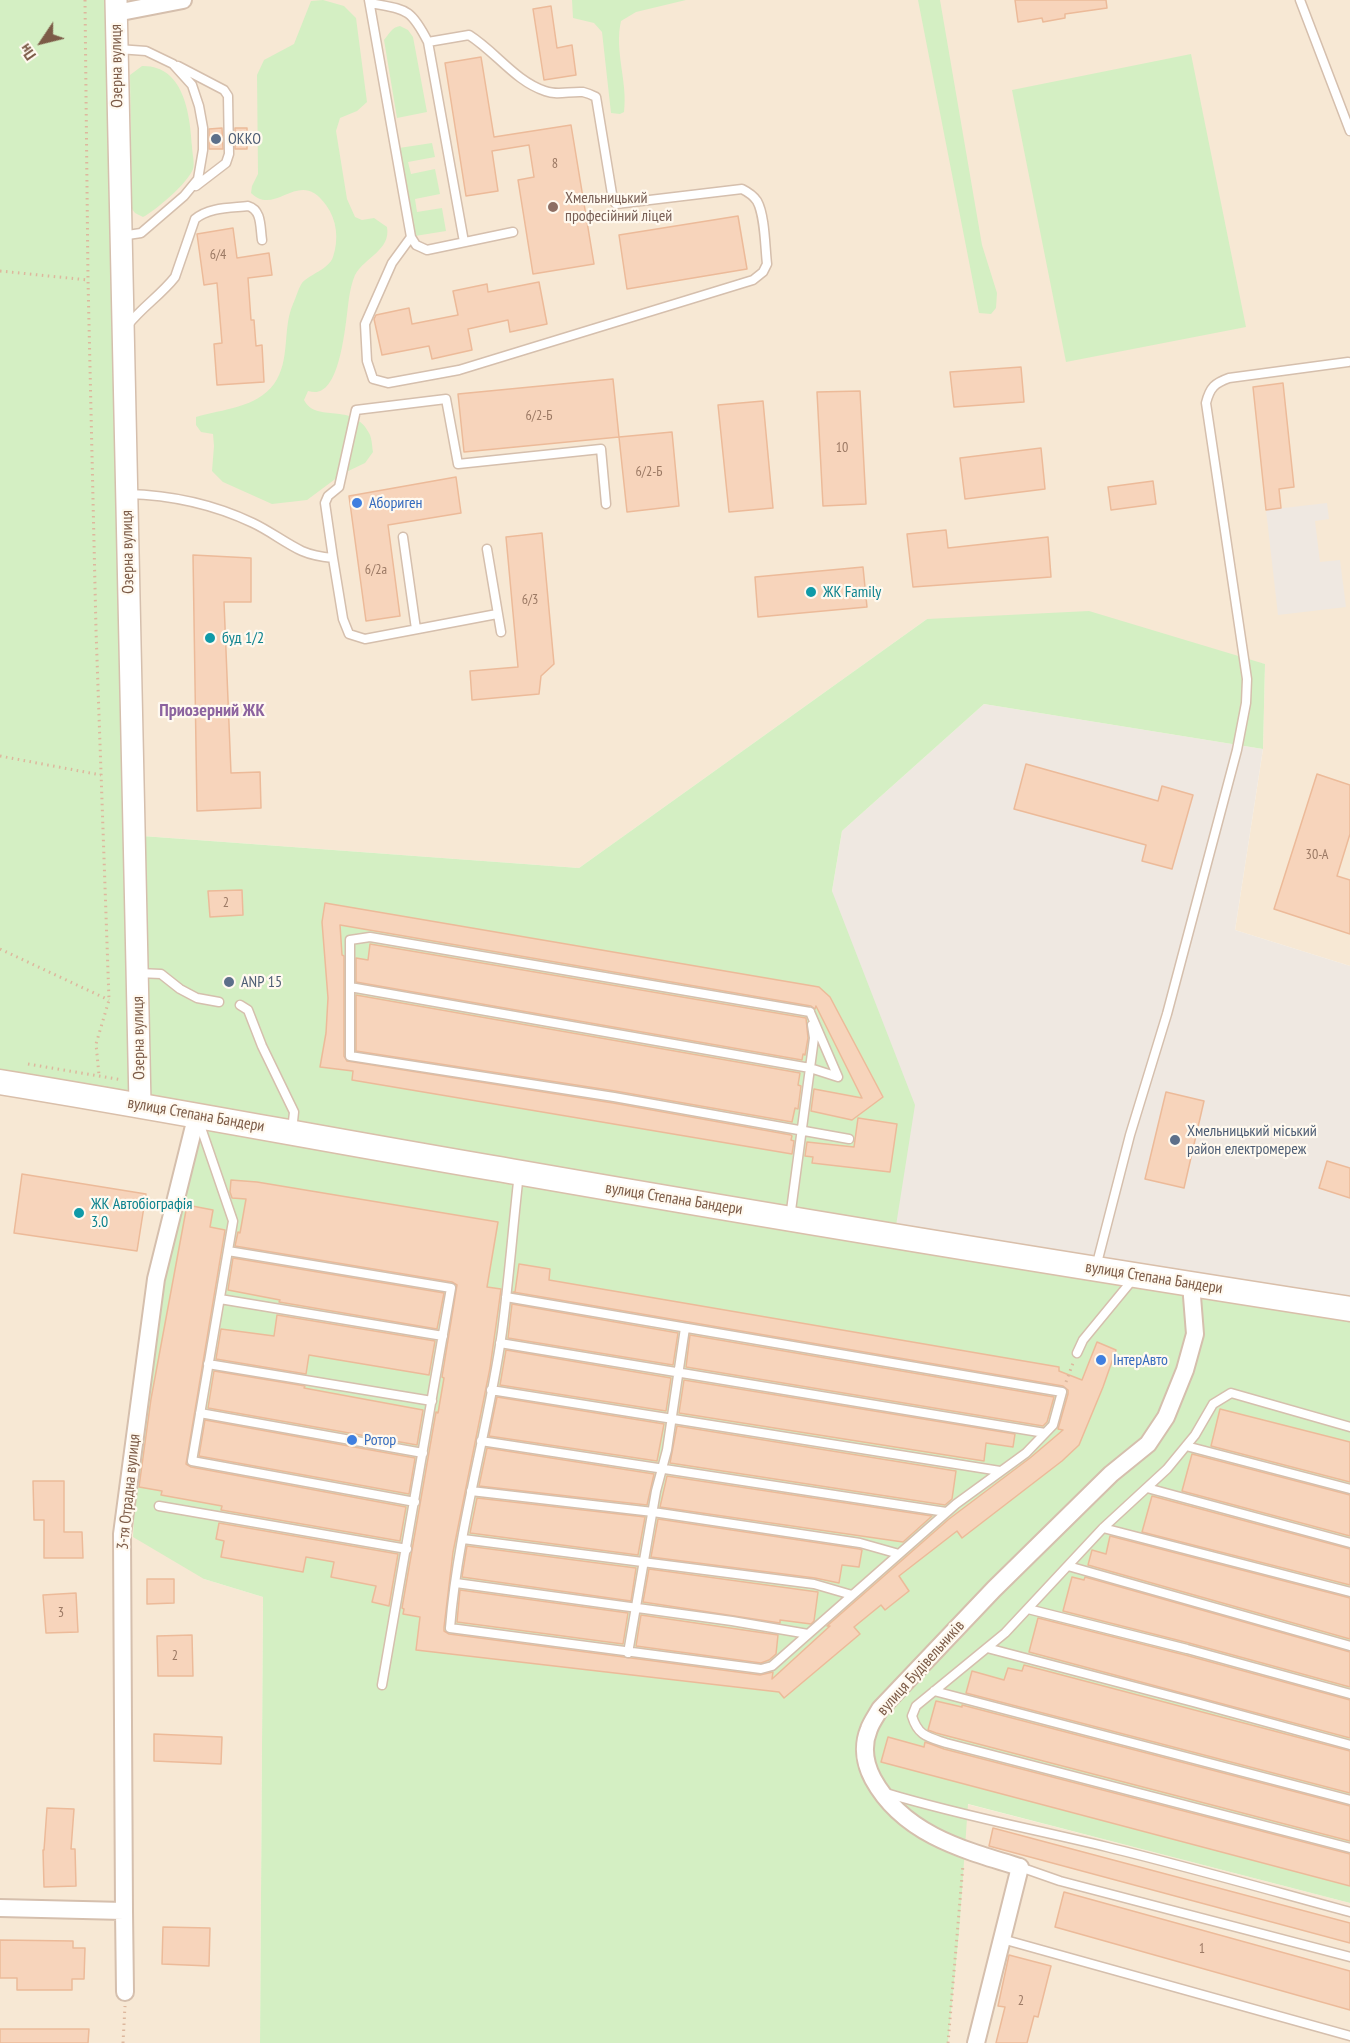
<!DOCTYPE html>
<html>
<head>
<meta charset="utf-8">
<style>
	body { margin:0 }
	#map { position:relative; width:1350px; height:2043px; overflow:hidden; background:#fff6e7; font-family:"PT Sans Narrow",sans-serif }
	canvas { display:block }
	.north { position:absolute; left:12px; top:12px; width:60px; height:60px; -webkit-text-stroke:4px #fff9ef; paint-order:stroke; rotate:235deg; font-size:16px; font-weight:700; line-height:24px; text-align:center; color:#7c5b47 }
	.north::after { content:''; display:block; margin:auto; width:21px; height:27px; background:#7c5b47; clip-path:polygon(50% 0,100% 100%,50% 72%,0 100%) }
</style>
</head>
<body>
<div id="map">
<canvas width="1350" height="2043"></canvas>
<div class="north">Пн</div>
</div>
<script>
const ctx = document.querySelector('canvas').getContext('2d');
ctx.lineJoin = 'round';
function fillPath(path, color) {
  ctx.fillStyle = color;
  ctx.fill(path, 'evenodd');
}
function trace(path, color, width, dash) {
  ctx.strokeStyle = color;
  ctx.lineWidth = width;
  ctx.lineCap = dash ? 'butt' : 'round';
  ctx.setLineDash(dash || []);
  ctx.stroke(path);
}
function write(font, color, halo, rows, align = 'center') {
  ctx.font = font + ' "PT Sans Narrow",sans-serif';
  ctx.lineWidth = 4.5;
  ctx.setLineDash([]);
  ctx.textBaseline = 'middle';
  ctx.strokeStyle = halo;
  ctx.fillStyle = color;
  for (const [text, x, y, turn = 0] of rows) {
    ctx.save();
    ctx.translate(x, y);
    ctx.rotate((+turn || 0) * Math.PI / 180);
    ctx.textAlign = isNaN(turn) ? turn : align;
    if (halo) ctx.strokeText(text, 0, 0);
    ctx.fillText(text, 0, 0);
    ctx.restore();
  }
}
const residential = new Path2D(`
	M123,0H1350V966L1235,930L1263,749L1265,664L927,619L579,868L142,836Z
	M0,1089L202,1123L204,1579L263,1597L260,2043H0Z
	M967,1804L1350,1903V2043H948L959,1934Z`);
const industrial = new Path2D(`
	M1327,503L1329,519L1315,521L1320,562L1340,560L1346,607L1278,615L1266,510Z
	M984,704L1263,749L1235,930L1350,966V1303L895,1232L832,891L842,831Z`);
const green = new Path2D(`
	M0,0H108L132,1095L0,1074Z
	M323,0L344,6L356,18L367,102L357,111L340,118L336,131L347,199L355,217L362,220L374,218L387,227C391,250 365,257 355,275C352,282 350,291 349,298C346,319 342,379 322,390C317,393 313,392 308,391L304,400C316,424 353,401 369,433C372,438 372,446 373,452L365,463L342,474L307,500L272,504L223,482L212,471L214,446L213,434L201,432L196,425V417C223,409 256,408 274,384C291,360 282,329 293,304C296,298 298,289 302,283C310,274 329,269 333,257C339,239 337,220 326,205C299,166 276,218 251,193L252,186L258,174L257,75L264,60L294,44L311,1Z
	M572,0H686L636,12L621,21C614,51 628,82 624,112L620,114L611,113L602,32L594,23L573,18Z
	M918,0H940L982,245L997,293L996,308L991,314L979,313Z
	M400,26L408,30L413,37L427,112L397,118L384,40C389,34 392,27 400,26Z
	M1191,54L1246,327L1066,362L1012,90Z
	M142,66C184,65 190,114 192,146C192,153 195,163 193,169C188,183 155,211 143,217L135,213L132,209L130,75Z
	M432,143L435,157L408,162L411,174L435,169L440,194L415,199L417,212L442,208L446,231L415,236L399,148Z
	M1089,611L1265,664L1263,749L984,704L842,831L832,891L915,1105L895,1232L148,1098L142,836L579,868L927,619Z
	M202,1123L1350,1316V1903L968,1804L959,1934L948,2043H260L263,1597L204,1579L133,1537C135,1505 136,1473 139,1441C151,1334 176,1227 202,1123Z`);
const building = new Path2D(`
	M1015,0H1106L1107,8L1065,14V18L1043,22L1042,18L1018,22Z
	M551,6L557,48L572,45L576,75L544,80L533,9Z
	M481,57L494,137L571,125L594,264L533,274L518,180L534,177L529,145L492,151L498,191L466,196L445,63Z
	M222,128L223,149H209V129Z
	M235,128H247V149H235Z
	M738,216L747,269L627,289L619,235Z
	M233,228L237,258L269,253L272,275L248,278L251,320H254L256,346L262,345L264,382L217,385L214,344L222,343L217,283L204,285L197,234Z
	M539,282L547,324L510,332L508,320L468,329L472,350L432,359L429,346L382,355L374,319L376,315L409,308L412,324L458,315L453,291L487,284L488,292Z
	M1021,367L1024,402L954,407L950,372Z
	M613,379L619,437L464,452L458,394Z
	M1283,383L1294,487L1279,489L1281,508L1266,510L1253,387Z
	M860,391L866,504L823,506L817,392Z
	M763,401L773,508L729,512L718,405Z
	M672,432L679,506L627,512L619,437Z
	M1041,448L1045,489L965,499L960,458Z
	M456,477L461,513L388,525L400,616L366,621L349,496Z
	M1153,481L1156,504L1111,510L1108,487Z
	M946,530L948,548L1048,537L1051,577L913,587L907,534Z
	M542,533L554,664L541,676L539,694L472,700L470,671L518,667L506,537Z
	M193,555L251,558V602H224L231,773L260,772L261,808L197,811Z
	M863,567L867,607L758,617L755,577Z
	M1026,764L1158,801L1162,786L1193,795L1172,869L1142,861L1146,845L1014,809Z
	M1317,774L1350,785V834L1337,876L1350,880V934L1274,909Z
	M242,890L243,915L210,917L208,891Z
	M325,903L819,987L830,997L883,1097L852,1120L811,1111L814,1089L862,1098L816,1006L815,1009L811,1006L340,925L342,955L344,956V1056L347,1061L613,1103L791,1135L792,1136L791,1140L794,1141L792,1154L352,1080L353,1071L320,1067L326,1033L328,998L322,922Z
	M370,944L806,1018L808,1038L805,1055L803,1054L802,1060L356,982V958L368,960Z
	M356,995L800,1073L798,1085L801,1086L798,1109L795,1108L792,1122L615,1091L356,1051Z
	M1166,1092L1204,1101L1184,1188L1145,1179Z
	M858,1118L897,1124L890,1172L812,1163L813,1157L805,1156L807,1142L854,1147Z
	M1327,1161L1350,1168V1198L1319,1188Z
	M22,1174L146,1194L137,1251L14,1233Z
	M231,1180L257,1182L498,1222L487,1287L501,1289L498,1311L490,1368L453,1552L444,1627V1631L449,1634L760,1675L773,1672L772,1679L830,1626H827L949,1519L1030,1458L1063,1430L1058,1429L1068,1394V1390L1063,1386L513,1292H515L519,1264L550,1269L549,1280L1059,1367V1371L1082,1380L1097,1342L1116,1350L1103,1387L1079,1445L1062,1461L962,1538L957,1531L899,1576L909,1591L885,1610L881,1605L854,1627L860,1634L784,1698L779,1692L416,1650L420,1617L403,1614L404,1609L402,1608L436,1412L438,1413L444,1378L442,1377L457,1285L452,1282L235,1246L238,1232L240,1233L246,1199L232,1198L230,1192Z
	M187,1205L213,1210L210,1227L225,1230L186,1464L191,1467L406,1507L400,1541L221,1510L222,1506L161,1495L162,1491L139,1487L151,1399Z
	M233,1258L444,1293L437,1329L279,1302L280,1300L228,1290Z
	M512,1304L678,1333L673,1365L508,1338Z
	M277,1315L435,1341L429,1375L309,1355L306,1374L216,1359L221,1329L274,1336Z
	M690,1335L1054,1397L1047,1422L1043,1426L686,1367Z
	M506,1350L671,1378L666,1411L500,1385Z
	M214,1371L305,1386L304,1388L423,1410L417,1445L208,1408Z
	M684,1380L1015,1434L1013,1447L986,1443L984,1461L679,1413Z
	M497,1397L664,1424L657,1461L489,1436Z
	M1220,1409L1350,1442V1482L1211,1446Z
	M205,1420L415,1458L409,1494L199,1456Z
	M677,1426L956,1471L952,1499L945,1505L670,1463Z
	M487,1448L654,1474L647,1505L479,1486Z
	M1192,1454L1350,1495V1536L1182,1491Z
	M667,1476L932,1516L903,1542L660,1507Z
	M33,1481H64V1532H82L83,1558H44V1520H34Z
	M1152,1496L1350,1549V1585L1142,1532Z
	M477,1498L645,1517L638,1555L470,1533Z
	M658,1519L859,1549L862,1550L859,1567L842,1565L839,1583L815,1578L651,1557Z
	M219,1523L398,1554L389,1606L372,1602L376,1586L331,1577L334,1562L306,1557L303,1572L221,1557L224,1541L216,1539Z
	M1110,1536L1350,1598V1639L1088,1565L1092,1550L1106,1554Z
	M467,1546L636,1568L631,1601L462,1577Z
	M649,1569L818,1592L814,1621L811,1624L780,1620V1623L643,1602Z
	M1072,1577L1084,1580L1085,1577L1350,1652V1687L1189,1643L1063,1611Z
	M147,1579H174V1603L147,1604Z
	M460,1590L628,1613L623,1644L457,1622Z
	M76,1593L78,1632L46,1633L43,1595Z
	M641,1615L778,1635L776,1654L769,1660L761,1663L636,1646Z
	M1038,1618L1185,1655L1350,1700V1738L1029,1652Z
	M192,1635L193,1676H158L157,1636Z
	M1024,1665L1350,1751V1793L966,1693L972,1671L1004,1680L1008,1668L1022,1671Z
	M936,1701L962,1707V1705L1350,1806V1841L936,1733L928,1730Z
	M154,1734L222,1737L221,1764L154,1761Z
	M888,1737L924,1747L925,1742L944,1749L1350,1854V1886L881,1762Z
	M47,1808L74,1809L71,1849H75L76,1886L44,1887L43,1850H44Z
	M993,1828L1350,1923V1943L989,1846Z
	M1064,1892L1350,1971V2010L1055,1927Z
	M163,1927L210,1928L209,1966L162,1964Z
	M0,1940L73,1941V1948H85L84,1979H72V1990H17V1978H0Z
	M1009,1955L1051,1966L1038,2017L1034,2016L1027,2043H996L1005,2007L998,2006Z
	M0,2029H89L88,2043H0Z`);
const path = new Path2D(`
	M85,0L88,280L96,630L109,1000L96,1044L99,1075
	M0,271L88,280
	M0,756L101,775
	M0,949L109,1000
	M28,1064L122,1080
	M1066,1382L1073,1363
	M123,2043L125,2006
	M948,2043L963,1865`);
const service = new Path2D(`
	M369,0L411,237L416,245L427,250L513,232
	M1300,0L1350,131
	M370,3C406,10 410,7 428,42L464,242
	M118,49L146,51L173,64L192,85L199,106L203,128V150L198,179L184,196L141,233L121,236
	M178,66L224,90L228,96L229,154L226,163L196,186
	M411,237L392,263L365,324L367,361L373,379L388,383L459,370L753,280L763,272L767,264C765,247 765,215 757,201C753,195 748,192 742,189L616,204L613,200L596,97C592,95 587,93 583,92C569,91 558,96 545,91C515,81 496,52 469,35L428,42
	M128,325C142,307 161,295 175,277L195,219C209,207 231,208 248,206C262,210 260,227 262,240
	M127,494C171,495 213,504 253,523C270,531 285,543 302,551C311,555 323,557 333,558L343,619L349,634L365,639L497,614
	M403,537L416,629
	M487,549L501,632
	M333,558L325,503L328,496L339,487L356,410L446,399L458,464L601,449L606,504
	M138,973L161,974L180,989L197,998L219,1002
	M350,987L810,1068L838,1077L810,1012
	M240,1005L248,1010L262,1046L294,1112L292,1131
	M810,1012L370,937L350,940V1056L614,1097L849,1139
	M198,1119L233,1221L192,1461L415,1502
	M790,1218L814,1038L812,1025
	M228,1251L451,1288L382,1685
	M1096,1267L1130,1135L1167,1014L1237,750L1246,703L1247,679L1206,403C1210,387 1215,383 1229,378L1348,362
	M506,1297L1062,1392L1053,1425L1026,1453L956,1504L772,1666L761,1669L450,1628C458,1528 488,1431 502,1332C509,1279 513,1226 519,1173
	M220,1299L443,1336
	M500,1343L1045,1433
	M1077,1353L1083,1340L1134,1278
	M208,1364L432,1401
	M491,1390L1000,1471
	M200,1413L423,1453
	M1350,1427L1231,1393L1213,1404L1195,1435L1167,1469L1103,1528L1005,1633L916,1706L912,1716C918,1736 928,1737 946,1743L1350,1848
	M481,1441L946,1512
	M1186,1446L1350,1489
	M1147,1488L1350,1543
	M471,1491L653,1512L860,1543L899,1554
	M159,1506L407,1549
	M1103,1528L1350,1592
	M463,1539L814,1584L852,1595
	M1068,1566L1350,1646
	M456,1583L732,1621L808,1634
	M1028,1609L1187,1649L1350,1694
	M987,1648L1193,1702L1350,1745
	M628,1653L656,1491L667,1450L685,1328
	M934,1691L1350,1800
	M886,1793C958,1815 1033,1829 1107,1847C1189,1867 1269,1890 1350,1912
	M1020,1867L1060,1881L1350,1957
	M1002,1939L1350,2036`);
const minor = new Path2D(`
	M116,13L183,0
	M0,1908L124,1911L125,1992
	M124,1911L122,1534L156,1279L197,1114
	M976,2043L1020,1867C963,1850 903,1834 873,1779C865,1764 862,1746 869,1729C871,1723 876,1716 880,1709L994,1589L1111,1474L1148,1444L1166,1417L1185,1370L1195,1334L1191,1284`);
const tertiary = new Path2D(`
	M116,0L140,1104`);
const secondary = new Path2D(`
	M0,1082C174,1110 348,1144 522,1173C797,1221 1074,1266 1350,1309`);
const markers = [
	[216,139,6,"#5c6f8a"],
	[553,207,6,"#8d6e63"],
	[357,503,6,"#3f7fe0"],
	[811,592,6,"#0f9aa8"],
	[210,638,6,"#0f9aa8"],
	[229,982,6,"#5c6f8a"],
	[1175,1140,6,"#5c6f8a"],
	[79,1213,6,"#0f9aa8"],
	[1101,1360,6,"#3f7fe0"],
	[352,1440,6,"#3f7fe0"]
];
const numberNames = [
	["8",555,164],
	["6/4",218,255],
	["6/2-Б",539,416],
	["10",842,448],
	["6/2-Б",649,472],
	["6/2а",376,570],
	["6/3",530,600],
	["30-А",1317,855],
	["2",226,903],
	["3",61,1613],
	["2",175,1656],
	["1",1202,1949],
	["2",1021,2001]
];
const streetNames = [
	["Озерна вулиця",117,66,-91],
	["Озерна вулиця",128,552,-91],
	["Озерна вулиця",139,1038,-91],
	["вулиця Степана Бандери",196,1115,10],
	["вулиця Степана Бандери",674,1199,9],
	["вулиця Степана Бандери",1154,1278,9],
	["3-тя Отрадна вулиця",129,1492,-84],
	["вулиця Будівельників",921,1668,-48]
];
const serviceNames = [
	["ОККО",228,139],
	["ANP 15",241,982],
	["Хмельницький міський",1187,1131],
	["район електромереж",1187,1149]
];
const educationNames = [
	["Хмельницький",565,198],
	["професійний ліцей",565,216]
];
const shopNames = [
	["Абориген",369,503],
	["ІнтерАвто",1113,1360],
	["Ротор",364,1440]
];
const cultureNames = [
	["ЖК Family",823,592],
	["буд 1/2",222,638],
	["ЖК Автобіографія",91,1204],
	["3.0",91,1222]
];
const neighbourhoodNames = [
	["Приозерний ЖК",212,711]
];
fillPath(residential, '#f7e8d4');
fillPath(industrial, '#efe8e1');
fillPath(green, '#d4efc3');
fillPath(building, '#f7d4bb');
trace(building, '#ecba99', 1.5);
trace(service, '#d5bfad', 11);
trace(minor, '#d5bfad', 20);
trace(tertiary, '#d5bfad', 24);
trace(secondary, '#d9bfaa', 27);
trace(path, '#ddb79d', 3, [1.5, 4.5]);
trace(service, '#fff', 8);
trace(minor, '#fff', 16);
trace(tertiary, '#fff', 21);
trace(secondary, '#fff', 24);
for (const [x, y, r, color] of markers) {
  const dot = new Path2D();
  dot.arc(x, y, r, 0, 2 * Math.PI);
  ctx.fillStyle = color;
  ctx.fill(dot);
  trace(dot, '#fff9ef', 2);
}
write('14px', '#9b7964', null, numberNames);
write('16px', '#7c5b47', '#fff9ef', streetNames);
write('16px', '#4e5e75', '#fff9ef', serviceNames, 'left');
write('16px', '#785e54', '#fff9ef', educationNames, 'left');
write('16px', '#366cbe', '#fff9ef', shopNames, 'left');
write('16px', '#0d838f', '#fff9ef', cultureNames, 'left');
write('bold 18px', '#8c639f', '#fff9ef', neighbourhoodNames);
</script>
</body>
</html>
